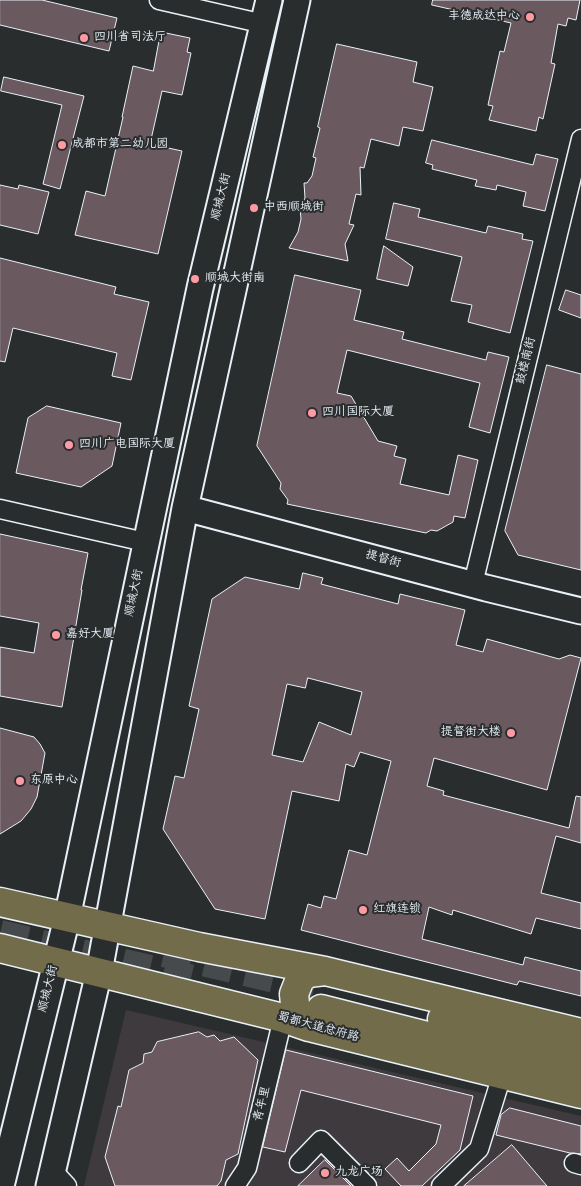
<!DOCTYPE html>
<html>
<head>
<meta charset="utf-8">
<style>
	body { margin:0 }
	canvas { display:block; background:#2a2d2e }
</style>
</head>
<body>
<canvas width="581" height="1186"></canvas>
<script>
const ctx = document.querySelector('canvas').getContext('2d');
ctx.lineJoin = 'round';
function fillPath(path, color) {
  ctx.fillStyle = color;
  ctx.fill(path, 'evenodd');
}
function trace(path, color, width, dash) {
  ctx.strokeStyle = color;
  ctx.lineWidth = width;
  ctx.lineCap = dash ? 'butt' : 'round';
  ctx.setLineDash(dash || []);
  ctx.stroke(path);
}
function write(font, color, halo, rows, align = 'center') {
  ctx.font = font + ' Kalam,"LXGW WenKai TC",sans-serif';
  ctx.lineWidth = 4;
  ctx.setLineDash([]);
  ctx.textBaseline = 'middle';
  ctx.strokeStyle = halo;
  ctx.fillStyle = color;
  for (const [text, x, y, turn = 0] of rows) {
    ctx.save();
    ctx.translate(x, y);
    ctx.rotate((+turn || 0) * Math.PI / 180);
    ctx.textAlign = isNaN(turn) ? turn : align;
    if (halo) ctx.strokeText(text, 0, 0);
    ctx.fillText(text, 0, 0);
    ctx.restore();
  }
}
const built = new Path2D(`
	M126,1010L581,1116V1186H84Z`);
const building = new Path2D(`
	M0,0H42L117,18L109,51L0,25Z
	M433,0H580L576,20L568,18L566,26L558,24L551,63L555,64L543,119L539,117L536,131L489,120L493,106L488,105L500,51L504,52L511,23L432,5Z
	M161,32L190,38L187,52L191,53L182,95L162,91L150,144L182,151L158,254L75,235L86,191L105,196L123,117H122L133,66L153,71Z
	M337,44L417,62L413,82L433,87L423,131L403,127L399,146L371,139L364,168L360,167L361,195L356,194L349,224L354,225L345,244L348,261L289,248L298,232L301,219L300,209L305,198L304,183H307L312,176L316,158L313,157L320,128L318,127Z
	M4,77L84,96L60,189L43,184L62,105L1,91Z
	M432,140L533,165L536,154L558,159L545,211L523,206L526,192L497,185L496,190L475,186L477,180L432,169L433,165L426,163Z
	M0,185L18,189L19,185L49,192L38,234L0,225Z
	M394,203L420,209L418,217L486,233L488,226L523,234L522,239L533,241L510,333L468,322L472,305L451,301L462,257L386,239Z
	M384,246L413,267L408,286L377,279Z
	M0,258L116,287L114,294L149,302L131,380L112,376L117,353L13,328L5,362L0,361Z
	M295,275L361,290L354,320L404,332L402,339L486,360L488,352L509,357L490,433L469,427L480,383L347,350L337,393L351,396L378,441L397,446L394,456L406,459L400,484L449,495L458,455L478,460L465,518L454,516L453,522L437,531L431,530L426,533L287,504L288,500L280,489L281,483L257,446Z
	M566,290L581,295V318L559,310Z
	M547,365L581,374V570L518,555L505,531Z
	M47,406L121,423L112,466L81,487L16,473L28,418Z
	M0,534L88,553L81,590H82L62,707L0,696V647L34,653L39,623L0,616Z
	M303,573L323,578L321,584L398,604L400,594L465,610L456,645L483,652L487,639L559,659L570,655L581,658L547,790L434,758L427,786L444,791L443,795L569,828L576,796L581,797V843L556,836L541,893L581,903V929L536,918L531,934L453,910L452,915L429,907L422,939L523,965L525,957L581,971V996L519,981L517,985L301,930L308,904L321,908L324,896L336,899L349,850L367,855L391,761L360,752L354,767L346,764L339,801L292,791L265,919L215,909L163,829L175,776L184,778L199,709L189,706L212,599L245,577L299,589ZM308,678L362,692L351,735L319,722L303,762L272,755L287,684L305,688Z
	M0,728L34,737L40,744L45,753L37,797L31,809L21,821L0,834Z
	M199,1032L207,1037L214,1035L220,1041L234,1037L258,1060L238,1154L226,1160L221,1181L217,1186H115L105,1157L118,1106L121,1107L129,1070L143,1063L144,1054L152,1052L157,1042Z
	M286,1050L473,1096L460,1150L422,1186H401L385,1169L397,1158L409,1171L436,1144L441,1125L301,1090L285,1152L263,1147Z
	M510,1108L581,1126V1154L570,1153L496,1135L501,1115Z
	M512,1145L547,1186H464Z
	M325,1160L351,1186H298Z`);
const primaryTunnel = new Path2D(`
	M0,934L193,979
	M164,953L326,991`);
const street = new Path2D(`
	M159,0L264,24
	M0,509L145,542
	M473,584L581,139
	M299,1163L321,1140L367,1186
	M574,1163L581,1165
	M53,1171L67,1186
	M235,1186L247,1168L283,1018
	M441,1186L479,1149L502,1075`);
const secondary = new Path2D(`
	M185,508L486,588L581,611
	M1,1186L67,918L200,288L269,0
	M49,1186L99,972L185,508L297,0`);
const primary = new Path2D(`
	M0,902L199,947L325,971L581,1033
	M0,948L283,1018L309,1027L581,1094
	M321,1009L577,1074
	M442,1019L581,1053
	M309,1027L296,1014L294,994L300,979L308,973L325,971`);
const markers = [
	[530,17,5,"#ff9aa2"],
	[84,38,5,"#ff9aa2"],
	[62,145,5,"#ff9aa2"],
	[254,208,5,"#ff9aa2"],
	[195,279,5,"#ff9aa2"],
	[312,413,5,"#ff9aa2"],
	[69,445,5,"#ff9aa2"],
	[56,635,5,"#ff9aa2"],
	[511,733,5,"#ff9aa2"],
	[20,781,5,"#ff9aa2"],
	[363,910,5,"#ff9aa2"],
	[325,1173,5,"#ff9aa2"]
];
const poiNames = [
	["丰德成达中心",520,17,"right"],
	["四川省司法厅",94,38],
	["成都市第二幼儿园",72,145],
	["中西顺城街",264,208],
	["顺城大街南",205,279],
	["四川国际大厦",322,413],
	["四川广电国际大厦",79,445],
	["嘉好大厦",66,635],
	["提督街大楼",501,733,"right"],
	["东原中心",30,781],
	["红旗连锁",373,910],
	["九龙广场",335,1173]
];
const streetNames = [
	["顺城大街",222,197,-76],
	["鼓楼南街",527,361,-76],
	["提督街",383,560,15],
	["顺城大街",135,593,-78],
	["顺城大街",49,989,-76],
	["蜀都大道总府路",318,1028,15],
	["青年里",263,1104,-76]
];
fillPath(built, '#3e3a3d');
fillPath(building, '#6b5960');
trace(building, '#e8f1f8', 1);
trace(primaryTunnel, '#464a4c', 28, [28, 14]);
trace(street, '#e8f1f8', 21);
trace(secondary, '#e8f1f8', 29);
trace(primary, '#e8f1f8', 31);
trace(street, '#2a2d2e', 18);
trace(secondary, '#2a2d2e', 25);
trace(primary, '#736c4b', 28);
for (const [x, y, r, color] of markers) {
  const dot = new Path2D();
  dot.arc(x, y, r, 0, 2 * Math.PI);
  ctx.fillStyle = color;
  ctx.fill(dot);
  trace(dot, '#2a2d2e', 2);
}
write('12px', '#e8f1f8', '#2a2d2e', poiNames, 'left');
write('12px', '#e8f1f8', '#2a2d2e', streetNames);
</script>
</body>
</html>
